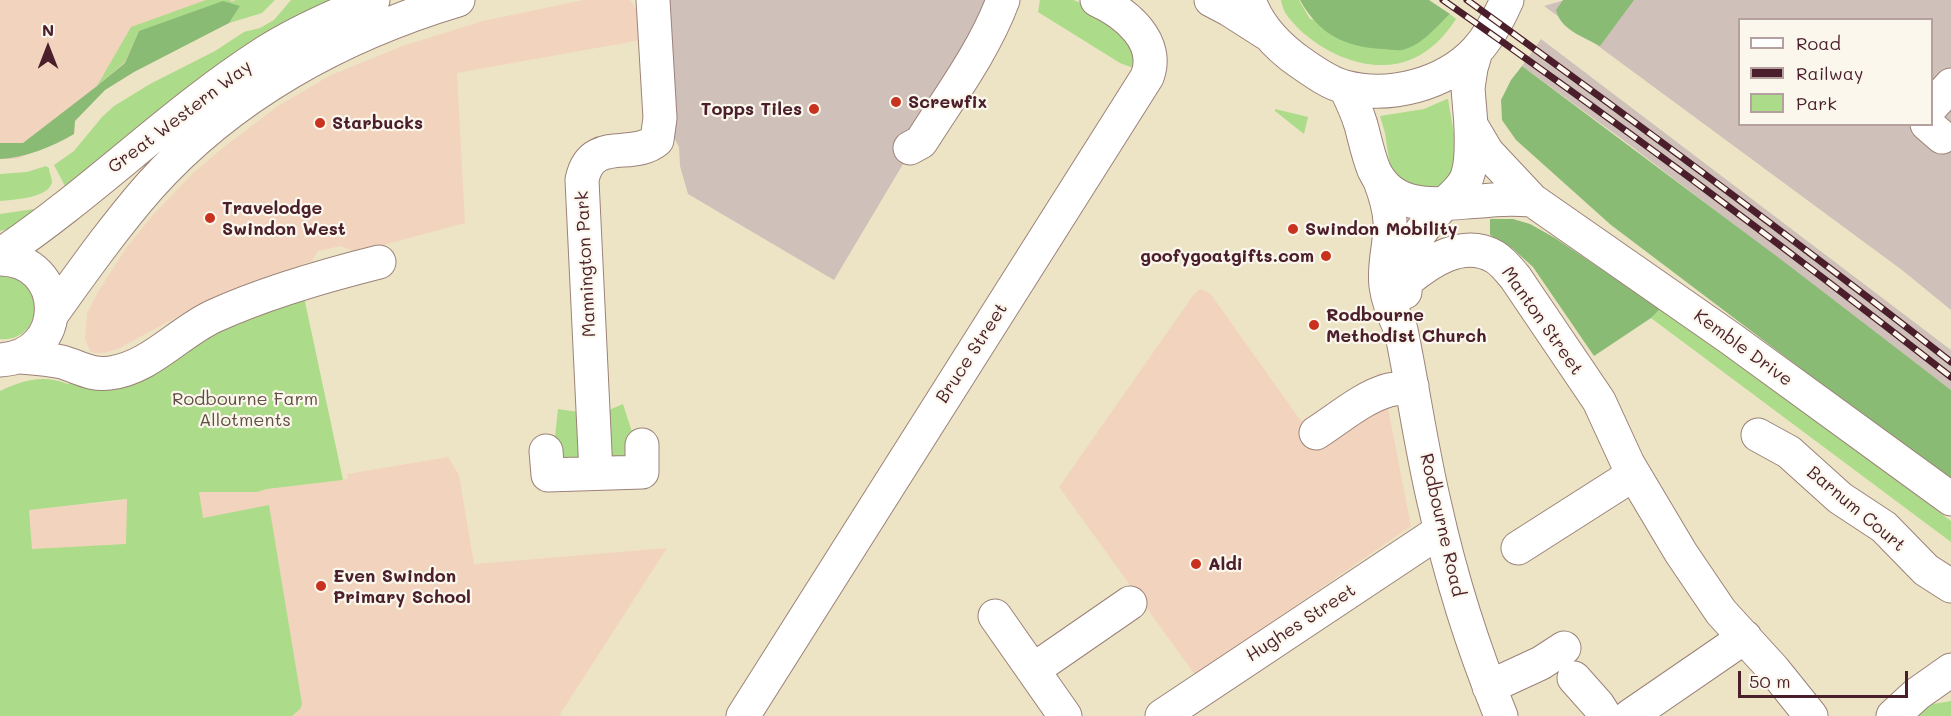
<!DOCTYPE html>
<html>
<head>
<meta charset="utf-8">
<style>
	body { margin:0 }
	#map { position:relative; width:1951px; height:716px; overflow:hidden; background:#ede4c6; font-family:Mali,sans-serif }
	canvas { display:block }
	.legend { position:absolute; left:1738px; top:18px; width:195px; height:108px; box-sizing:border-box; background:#fbf7ec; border:2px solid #b4a19f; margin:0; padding:8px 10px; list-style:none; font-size:18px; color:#4a1f2b }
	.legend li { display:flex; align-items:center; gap:12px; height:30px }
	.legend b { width:30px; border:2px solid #b4a19f }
	.north { position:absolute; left:18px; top:18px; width:60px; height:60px; -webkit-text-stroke:4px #fbf7ec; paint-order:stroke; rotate:0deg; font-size:16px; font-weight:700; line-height:24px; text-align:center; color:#4a1f2b }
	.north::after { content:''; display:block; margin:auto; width:21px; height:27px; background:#4a1f2b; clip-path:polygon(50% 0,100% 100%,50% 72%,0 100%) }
	.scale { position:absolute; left:1738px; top:671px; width:170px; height:27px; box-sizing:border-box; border:3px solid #4a1f2b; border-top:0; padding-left:8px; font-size:18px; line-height:21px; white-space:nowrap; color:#4a1f2b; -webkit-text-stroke:4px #fbf7ec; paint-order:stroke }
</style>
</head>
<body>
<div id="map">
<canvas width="1951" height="716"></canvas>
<ul class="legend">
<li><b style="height:8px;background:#fff"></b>Road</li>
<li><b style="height:8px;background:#4a1f2b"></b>Railway</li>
<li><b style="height:16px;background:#acdb89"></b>Park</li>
</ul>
<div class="north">N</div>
<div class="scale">50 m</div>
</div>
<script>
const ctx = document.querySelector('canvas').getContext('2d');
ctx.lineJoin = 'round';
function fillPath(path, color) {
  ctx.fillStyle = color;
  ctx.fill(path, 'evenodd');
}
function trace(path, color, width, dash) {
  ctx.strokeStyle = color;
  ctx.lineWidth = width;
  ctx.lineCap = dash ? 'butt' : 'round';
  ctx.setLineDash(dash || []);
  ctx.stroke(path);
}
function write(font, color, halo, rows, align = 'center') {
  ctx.font = font + ' Mali,sans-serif';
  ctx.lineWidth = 4.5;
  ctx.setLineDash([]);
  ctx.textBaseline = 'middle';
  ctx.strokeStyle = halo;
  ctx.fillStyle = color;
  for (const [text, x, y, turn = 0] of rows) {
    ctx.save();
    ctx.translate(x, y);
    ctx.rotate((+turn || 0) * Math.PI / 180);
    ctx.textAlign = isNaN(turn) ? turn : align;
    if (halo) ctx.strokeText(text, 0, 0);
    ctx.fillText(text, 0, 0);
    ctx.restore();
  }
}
const built = new Path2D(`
	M0,0H267L251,14L216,29L134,72L105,90L75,121L74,134L64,140L17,159H0Z
	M583,0H630L636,9L641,40L457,73L465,223L361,251H352L341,246L318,251L312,261L254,282L193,308L118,349L104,353H95L90,351L85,339L87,313L99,290L127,247L152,216L193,173L225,146L278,106L329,76L402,46L483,21Z
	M1200,289L1210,293L1301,421L1381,372L1411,526L1195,675L1059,487L1194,294Z
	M448,457L459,475L474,564L667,548L559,716H0V512L118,501L127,499L199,492H257L267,489L343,480L348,478L347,474Z`);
const industrial = new Path2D(`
	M659,0H1012L912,149L834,280L688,194L680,166L679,147L669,128Z
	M1565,0H1951V310L1902,270L1544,6ZM1740,20H1932V124H1740Z
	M1541,39L1951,350V390L1623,140L1522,66Z`);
const green = new Path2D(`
	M206,0H230L232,2L236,0H275L262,13L229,23L240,6L139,31L125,62L97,86L131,27Z
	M291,0H338L175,101L65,186L54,165L74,151L102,117L114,106L150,84L215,51L244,32L260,28L274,20Z
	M1040,0H1073L1088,5L1126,29L1136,69L1120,63L1038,12Z
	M1281,0H1299L1310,19L1422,40L1450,14L1456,19C1445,36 1431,51 1412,59C1373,76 1325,55 1297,27C1289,18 1283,13 1281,0Z
	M1447,99H1448L1459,164L1442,187L1406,189L1390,166L1385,133L1380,116L1424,109Z
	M1275,109L1308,117L1304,134L1275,111Z
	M46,166L49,168C49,172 52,178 52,182C50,198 12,200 0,201V174L27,172Z
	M34,209L36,210L13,228L0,231V214Z
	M0,275C52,281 41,343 0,339Z
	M304,297L343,480L267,489L257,492H199L203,518L269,505L302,704L300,709L292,716H0V391C22,380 44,374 68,384L73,380L184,345ZM127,499L126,544L32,549L29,510Z
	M1660,309L1812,418L1951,521V542L1651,318Z
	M623,404L632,432L629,460L610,456L602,413Z
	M558,409L585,413V455L573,466L555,453V437Z
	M1951,701V716H1915L1933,704Z`);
const forest = new Path2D(`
	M1300,0H1429L1450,14C1436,27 1421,46 1402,50C1396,51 1389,49 1383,49C1344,47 1319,34 1300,0Z
	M1563,0H1634L1600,46C1582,36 1561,30 1556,10Z
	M223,1L240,6L229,23L134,72L105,90L75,121L74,134C52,147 25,158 0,159V143H23L97,86L125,63L139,31Z
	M1522,66L1783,261L1951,390V482L1611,225L1516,140L1502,120L1501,100L1511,80Z
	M1490,219H1513L1530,224L1555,238L1660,309L1651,318L1594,356L1533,267L1512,248L1490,235Z`);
const minor = new Path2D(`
	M1932,106L1951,85
	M1927,124L1942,137
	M910,148L921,142C950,96 984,51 1003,0
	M1380,181C1385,194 1389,207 1390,221C1391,243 1383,264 1386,286C1388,302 1394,316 1401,330C1413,388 1421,448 1435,506C1451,578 1473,648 1501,716
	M1405,282C1429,262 1463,238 1495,257C1503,262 1509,270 1515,277L1599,401L1628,464L1681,553L1721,612L1774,670L1811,716
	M1405,292C1408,249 1413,237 1443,205C1452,197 1463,188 1467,177C1473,161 1471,142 1471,125
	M21,357C34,358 49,359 62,362C79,367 92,376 110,373C150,368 179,332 214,316C267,292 323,276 379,262
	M1316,433C1338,419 1363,397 1389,390C1397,388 1405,388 1412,386
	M1758,435L1789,452L1840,498L1884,527L1926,570L1951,586
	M546,451L548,475L642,472V445
	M596,473L582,180C591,135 632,161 657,140L660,118L653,0
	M1518,548L1634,474
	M995,616L1065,716
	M1033,670L1130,603
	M1574,678L1598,705L1605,716
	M1489,687L1541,663L1564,648
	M743,716L1147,77C1161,42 1126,13 1097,0
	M1162,716L1440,531
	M1630,716L1745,637
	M1893,716L1917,694L1951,670`);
const major = new Path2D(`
	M1211,0L1230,10L1266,33
	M1249,0C1258,26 1278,47 1301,63C1314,72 1329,83 1345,87C1390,99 1445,84 1476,51C1490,36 1499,18 1507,0
	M1476,51L1471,68L1468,88L1471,125L1487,152L1532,200L1730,338L1951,499
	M1345,87C1351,99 1357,112 1361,125C1365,140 1368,155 1374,170C1395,214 1441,203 1481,201C1498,199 1515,199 1532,200
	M0,255C93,193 172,112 266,52C299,31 336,15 373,0
	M0,259C67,259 70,356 0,360
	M52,314C83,271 114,227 149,187C231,95 341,35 458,0`);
const rail = new Path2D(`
	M1443,0C1616,121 1785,247 1951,377
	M1467,0C1630,118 1792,237 1951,362`);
const markers = [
	[896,102,6,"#c8321e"],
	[814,109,6,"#c8321e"],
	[320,123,6,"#c8321e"],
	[210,218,6,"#c8321e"],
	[1293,229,6,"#c8321e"],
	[1326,256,6,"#c8321e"],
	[1314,325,6,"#c8321e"],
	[1196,564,6,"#c8321e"],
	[321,586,6,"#c8321e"]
];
const poiNames = [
	["Screwfix",908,102],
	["Topps Tiles",802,109,"right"],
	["Starbucks",332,123],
	["Travelodge",222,208],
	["Swindon West",222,229],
	["Swindon Mobility",1305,229],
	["goofygoatgifts.com",1314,256,"right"],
	["Rodbourne",1326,315],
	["Methodist Church",1326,336],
	["Aldi",1208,564],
	["Even Swindon",333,576],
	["Primary School",333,597]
];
const streetNames = [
	["Great Western Way",180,117,-37],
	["Mannington Park",586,264,-93],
	["Manton Street",1542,321,55],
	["Kemble Drive",1743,348,36],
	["Bruce Street",972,353,-57],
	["Barnum Court",1856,509,40],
	["Rodbourne Road",1442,525,77],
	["Hughes Street",1301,623,-33]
];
const parkNames = [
	["Rodbourne Farm",245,399],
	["Allotments",245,420]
];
fillPath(built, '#f2d4be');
fillPath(industrial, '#cfc0ba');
fillPath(green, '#acdb89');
fillPath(forest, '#89bb75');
trace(minor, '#9c8278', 35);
trace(major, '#9c8278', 35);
trace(minor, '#fff', 33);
trace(major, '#fff', 33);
trace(rail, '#4a1f2b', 7);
trace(rail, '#fbf7ec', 4.5, [14]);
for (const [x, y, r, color] of markers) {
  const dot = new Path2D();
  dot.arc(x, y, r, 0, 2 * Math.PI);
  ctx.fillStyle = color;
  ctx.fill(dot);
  trace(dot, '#fbf7ec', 2);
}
write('bold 18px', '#4a1f2b', '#fbf7ec', poiNames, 'left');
write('18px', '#4a1f2b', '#fbf7ec', streetNames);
write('18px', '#624e42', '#fbf7ec', parkNames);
</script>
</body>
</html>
